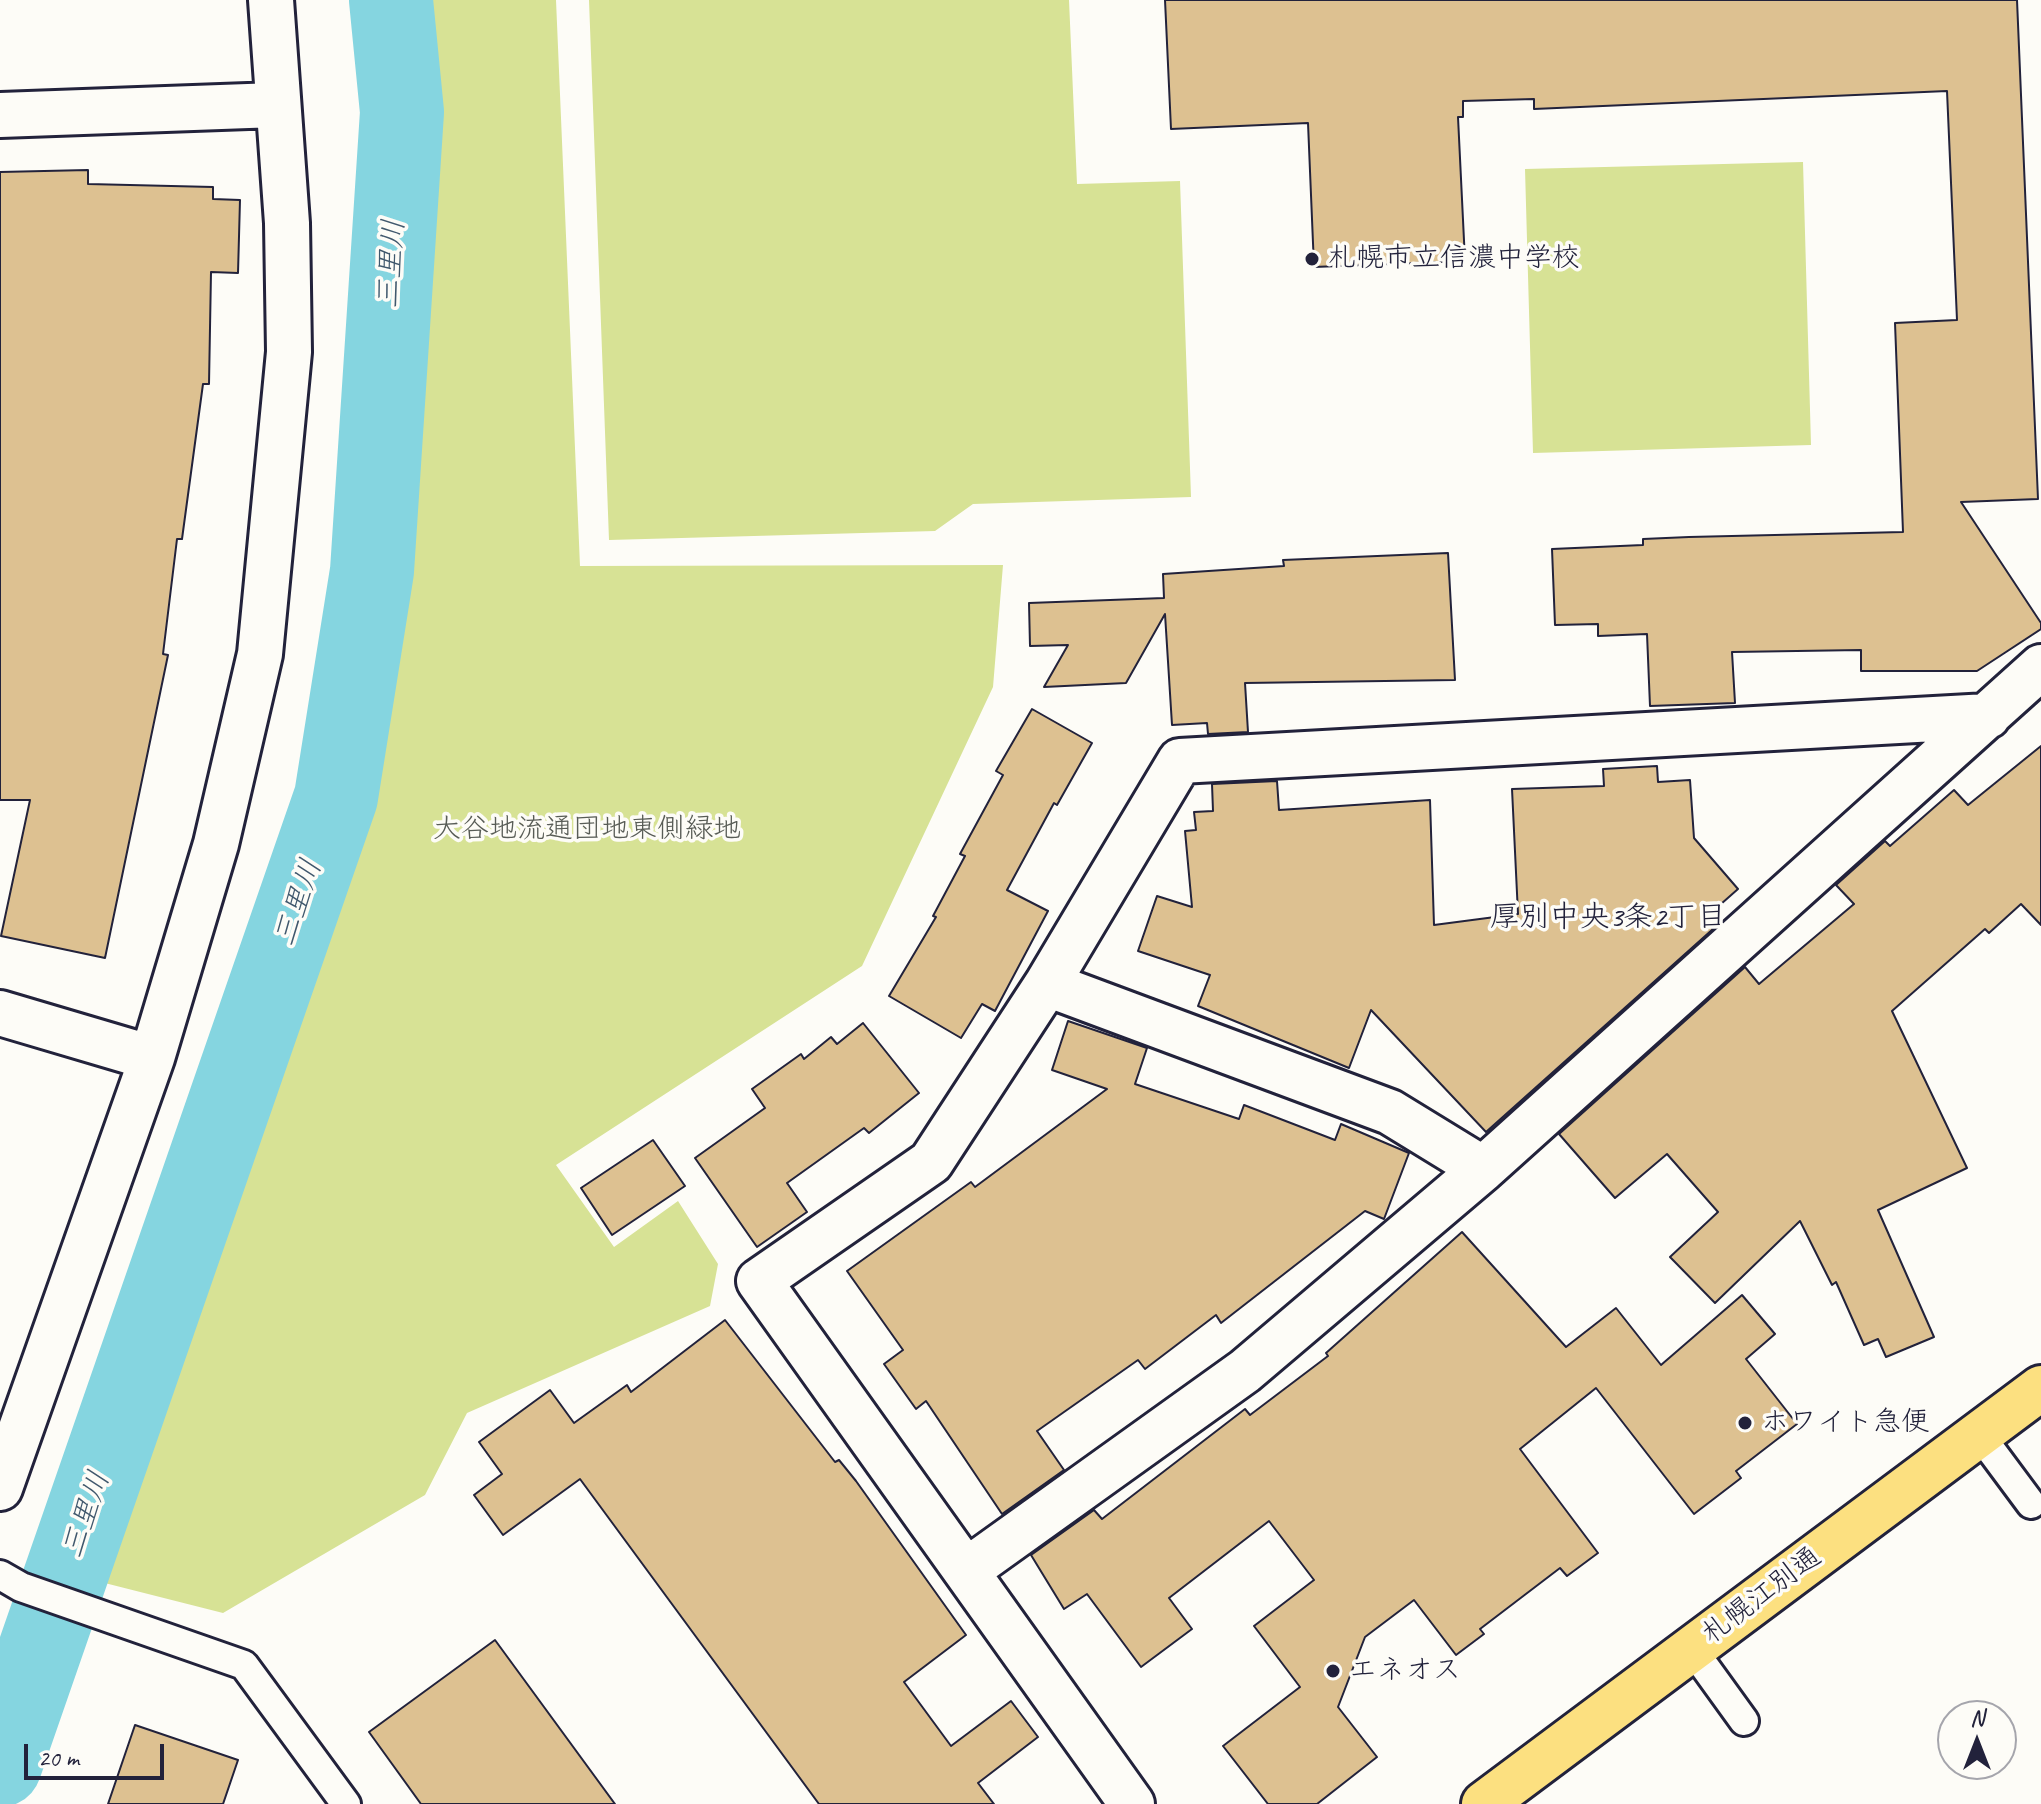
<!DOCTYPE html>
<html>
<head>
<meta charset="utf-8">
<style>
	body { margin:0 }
	#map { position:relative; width:2041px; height:1804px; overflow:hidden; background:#fdfcf7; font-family:Caveat,sans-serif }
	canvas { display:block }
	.north { position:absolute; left:1937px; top:1700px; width:80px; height:80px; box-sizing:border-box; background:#fdfcf7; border:2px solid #a5a5ac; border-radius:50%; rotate:0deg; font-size:22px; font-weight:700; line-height:32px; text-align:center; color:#22223b }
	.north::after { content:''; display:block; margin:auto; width:28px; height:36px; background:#22223b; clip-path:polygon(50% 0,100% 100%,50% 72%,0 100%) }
	.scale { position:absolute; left:24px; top:1744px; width:140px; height:36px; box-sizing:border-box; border:4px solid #22223b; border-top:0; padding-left:10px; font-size:24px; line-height:28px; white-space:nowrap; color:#22223b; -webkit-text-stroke:6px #fdfcf7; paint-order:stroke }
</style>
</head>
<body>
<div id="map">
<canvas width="2041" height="1804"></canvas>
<div class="north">N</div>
<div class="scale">20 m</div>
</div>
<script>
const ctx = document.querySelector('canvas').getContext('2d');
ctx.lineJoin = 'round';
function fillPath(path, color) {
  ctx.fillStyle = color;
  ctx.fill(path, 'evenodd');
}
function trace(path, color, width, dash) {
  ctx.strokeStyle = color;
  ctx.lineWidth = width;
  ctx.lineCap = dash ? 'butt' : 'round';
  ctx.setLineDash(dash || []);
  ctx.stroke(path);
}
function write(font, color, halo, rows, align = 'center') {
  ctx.font = font + ' Caveat,"Klee One",sans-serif';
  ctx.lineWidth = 7;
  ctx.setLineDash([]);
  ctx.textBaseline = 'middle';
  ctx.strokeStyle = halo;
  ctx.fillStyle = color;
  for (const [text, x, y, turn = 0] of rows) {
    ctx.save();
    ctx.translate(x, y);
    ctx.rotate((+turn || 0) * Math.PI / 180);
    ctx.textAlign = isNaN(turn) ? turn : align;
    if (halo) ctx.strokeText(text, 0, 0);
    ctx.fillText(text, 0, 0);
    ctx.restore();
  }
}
const green = new Path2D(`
	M408,0H556L580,566L1003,565L993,687L862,966L556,1165L614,1247L678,1201L718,1264L710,1306L467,1413L425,1495L223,1613L85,1578L387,578L425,230Z
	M589,0H1069L1077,184L1180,181L1191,497L973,504L935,531L609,540Z
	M1803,162L1811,445L1533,453L1525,169Z`);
const river = new Path2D(`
	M0,1765L336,797L372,571L402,112L391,0`);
const building = new Path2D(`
	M1165,0H2017L2038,499L1961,502L2041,623V629L1977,671H1861V650L1732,652L1735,703L1650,706L1647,634L1598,636V624L1555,625L1552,549L1643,545V539L1689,537L1903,532L1895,323L1957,320L1947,91L1534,109V99L1463,101V117H1458L1465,261L1314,267L1308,123L1171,129Z
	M88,170V184L213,187V199L240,200L238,273L211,272L209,384H203L182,539H177L163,654L168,655L105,958L1,936L30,800H0V172Z
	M1448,553L1455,680L1245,683L1248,732L1208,734L1207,723L1172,725L1165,614L1126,683L1044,687L1068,645L1030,646L1029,603L1164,598L1163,574L1284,566L1283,560Z
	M1032,709L1092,743L1057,805L1054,803L1007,890L1048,911L995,1011L982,1004L961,1038L889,996L936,917L933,916L965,856L960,854L1003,775L996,771Z
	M2041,746V925L2021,904L1989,933L1985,929L1892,1011L1967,1168L1878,1210L1934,1337L1886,1357L1878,1339L1864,1345L1836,1282L1832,1285L1800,1221L1715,1303L1670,1257L1718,1212L1667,1154L1615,1198L1559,1134L1745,967L1759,984L1854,904L1836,885L1885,841L1890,846L1954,790L1968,805Z
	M1657,766L1658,782L1690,780L1694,838L1738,889L1704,919L1713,929L1486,1132L1371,1010L1349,1068L1198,1006L1210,975L1138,951L1157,896L1192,907L1185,831L1196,830L1194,812L1213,811L1212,784L1277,781L1279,810L1430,800L1434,925L1518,914L1512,789L1604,786L1603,769Z
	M1068,1021L1147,1048L1135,1084L1239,1119L1244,1105L1335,1140L1341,1124L1409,1153L1384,1219L1365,1211L1221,1323L1216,1315L1145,1369L1138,1360L1037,1431L1064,1470L1002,1514L926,1401L916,1409L884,1364L903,1350L847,1271L971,1182L975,1187L1107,1089L1052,1070Z
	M863,1023L919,1093L869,1133L864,1128L787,1183L807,1212L757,1247L695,1158L765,1108L752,1089L801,1054L804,1059L831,1037L837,1044Z
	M653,1140L685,1186L612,1235L581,1188Z
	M1462,1232L1566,1347L1616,1308L1661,1365L1742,1295L1775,1334L1746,1359L1797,1424L1736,1471L1741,1478L1694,1514L1596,1388L1520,1449L1598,1553L1567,1576L1560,1568L1480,1629L1484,1634L1456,1655L1414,1600L1365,1637L1338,1707L1377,1757L1317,1804H1268L1223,1746L1300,1687L1254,1626L1314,1580L1269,1521L1169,1598L1192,1629L1141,1667L1087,1594L1064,1609L1031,1555L1094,1510L1102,1519L1245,1409L1250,1415L1328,1356L1326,1353Z
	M725,1320L835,1462L839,1460L856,1481L966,1635L904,1682L951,1746L1011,1701L1038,1737L978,1783L994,1804H819L580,1479L503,1535L474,1495L502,1474L479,1442L550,1390L574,1423L627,1385L631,1392Z
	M495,1640L615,1804H421L369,1732Z
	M135,1725L238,1760L223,1804H108Z`);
const lane = new Path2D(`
	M1979,1434L2031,1504
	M0,1575L21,1587L244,1665L346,1804
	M1692,1649L1744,1721`);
const street = new Path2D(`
	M0,115L276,105
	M1047,984L1390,1112L1483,1169
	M0,1013L152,1058
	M0,1488L152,1058L216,844L260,654L289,352L287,223L271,0
	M966,1571L1245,1371L1483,1169L2041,667
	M1132,1804L759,1281L931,1162L1047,984L1180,761L1988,716`);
const highway = new Path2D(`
	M1484,1804L2041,1388`);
const markers = [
	[1312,259,8,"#22223b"],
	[1745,1423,8,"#22223b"],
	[1333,1671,8,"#22223b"]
];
const poiNames = [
	["札幌市立信濃中学校",1328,259],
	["ホワイト急便",1761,1423],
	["エネオス",1349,1671]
];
const parkNames = [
	["大谷地流通団地東側緑地",587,830]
];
const streetNames = [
	["札幌江別通",1762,1596,-37]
];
const waterNames = [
	["三里川",392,264,-86],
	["三里川",299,903,-71],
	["三里川",87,1515,-71]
];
const neighbourhoodNames = [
	["厚別中央3条2丁目",1608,918]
];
fillPath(green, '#d7e295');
trace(river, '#85d5e0', 84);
fillPath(building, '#ddc191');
trace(building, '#22223b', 2);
trace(lane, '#22223b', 34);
trace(street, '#22223b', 50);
trace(highway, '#22223b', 50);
trace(lane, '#fdfcf7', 28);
trace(street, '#fdfcf7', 44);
trace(highway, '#fce080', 44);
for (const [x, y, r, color] of markers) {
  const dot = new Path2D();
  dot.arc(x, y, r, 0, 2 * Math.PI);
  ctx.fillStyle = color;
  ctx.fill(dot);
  trace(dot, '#fdfcf7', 3);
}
write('28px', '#22223b', '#fdfcf7', poiNames, 'left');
write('28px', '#585c56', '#fdfcf7', parkNames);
write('28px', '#22223b', '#fdfcf7', streetNames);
write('italic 30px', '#40586d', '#fdfcf7', waterNames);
write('30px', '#22223b', '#fdfcf7', neighbourhoodNames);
</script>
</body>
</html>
